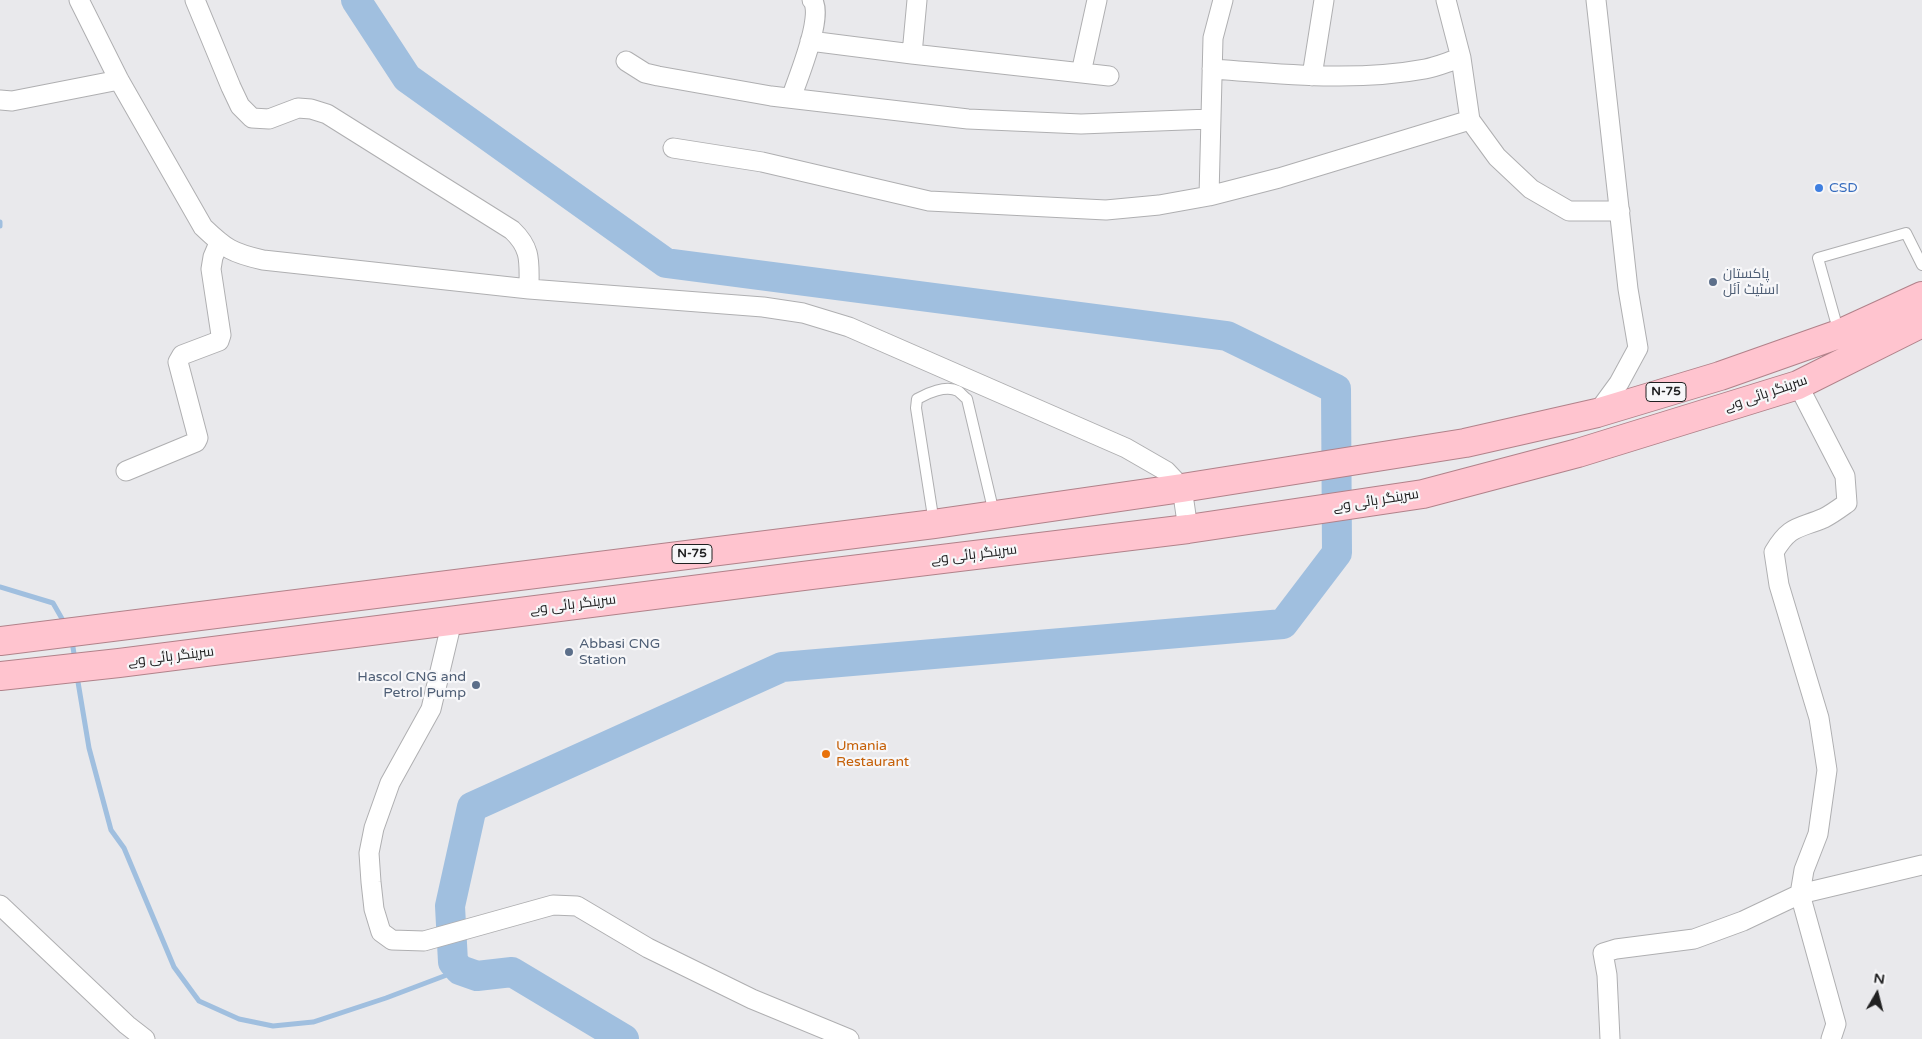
<!DOCTYPE html>
<html>
<head>
<meta charset="utf-8">
<style>
	body { margin:0 }
	#map { position:relative; width:1922px; height:1039px; overflow:hidden; background:#e9e9ec; font-family:"Varela Round",sans-serif }
	canvas { display:block }
	.north { position:absolute; left:1852px; top:969px; width:50px; height:50px; -webkit-text-stroke:4px #f7f7f9; paint-order:stroke; rotate:8deg; font-size:14px; font-weight:700; line-height:20px; text-align:center; color:#202021 }
	.north::after { content:''; display:block; margin:auto; width:18px; height:22px; background:#202021; clip-path:polygon(50% 0,100% 100%,50% 72%,0 100%) }
</style>
</head>
<body>
<div id="map">
<canvas width="1922" height="1039"></canvas>
<div class="north">N</div>
</div>
<script>
const ctx = document.querySelector('canvas').getContext('2d');
ctx.lineJoin = 'round';
function trace(path, color, width, dash) {
  ctx.strokeStyle = color;
  ctx.lineWidth = width;
  ctx.lineCap = dash ? 'butt' : 'round';
  ctx.setLineDash(dash || []);
  ctx.stroke(path);
}
function write(font, color, halo, rows, align = 'center') {
  ctx.font = font + ' "Varela Round",Cairo,sans-serif';
  ctx.lineWidth = 4.5;
  ctx.setLineDash([]);
  ctx.textBaseline = 'middle';
  ctx.strokeStyle = halo;
  ctx.fillStyle = color;
  for (const [text, x, y, turn = 0] of rows) {
    ctx.save();
    ctx.translate(x, y);
    ctx.rotate((+turn || 0) * Math.PI / 180);
    ctx.textAlign = isNaN(turn) ? turn : align;
    if (halo) ctx.strokeText(text, 0, 0);
    ctx.fillText(text, 0, 0);
    ctx.restore();
  }
}
const stream = new Path2D(`
	M0,222V226
	M0,587L53,603L65,624
	M72,641L75,660
	M77,676L89,748L111,830L124,848L174,967L199,1001L239,1019L273,1026L313,1022L386,998L460,970`);
const river = new Path2D(`
	M356,0L407,78L666,263L1227,336L1336,389L1337,553L1283,624L782,667L472,807L450,906L453,962L460,970L477,976L512,972L624,1039`);
const service = new Path2D(`
	M1839,333L1818,258L1906,233L1922,265
	M934,523L916,408L917,399C927,393 946,385 958,391C961,393 964,397 967,399L994,513`);
const minor = new Path2D(`
	M79,0L119,80L203,227C226,249 232,253 263,260L529,289L763,307L803,313L849,327L1126,448L1166,471L1182,488L1188,529
	M195,0L231,87L240,106L252,118L269,119L298,108L311,109L327,114L512,230C532,249 529,262 529,289
	M1446,0L1461,58L1470,120L1497,157L1531,189L1569,211H1620
	M1596,0L1628,289L1638,348L1619,383L1597,413
	M810,41L912,54L1109,76
	M912,54L917,0
	M626,61L645,73L658,76L771,96L968,119L1081,124L1210,119
	M1212,69C1283,74 1355,82 1425,69C1437,67 1450,61 1461,58
	M1081,73L1097,0
	M1312,76L1324,0
	M791,98C797,81 825,13 812,0
	M0,100L12,101L119,80
	M673,148L762,162L929,201L1106,210L1159,205L1209,196L1279,178L1470,120
	M1209,196L1213,38L1223,0
	M1798,385L1845,476L1847,503C1840,508 1832,514 1824,518C1798,529 1790,525 1774,552L1779,585L1819,718L1827,770L1818,834L1804,870L1800,894L1836,1024L1831,1039
	M126,471L196,442L198,438L178,362L182,355L219,341L221,335L211,269L213,257L219,243
	M452,621L431,709L390,783L374,828L369,853L371,882L374,909L381,932L392,940L424,941L553,905L577,906L648,948L752,999L849,1039
	M0,905L127,1025L145,1039
	M1610,1039L1607,975L1603,953L1616,949L1694,939L1743,921L1800,894L1922,865`);
const trunk = new Path2D(`
	M0,641L934,524L1182,488L1465,443L1597,413L1720,376L1839,334L1922,296
	M0,676L119,663L811,575L1188,529L1423,494L1578,453L1798,385L1922,323`);
const markers = [
	[1819,188,5,"#3f7fe0"],
	[1713,282,5,"#5c6f8a"],
	[569,652,5,"#5c6f8a"],
	[476,685,5,"#5c6f8a"],
	[826,754,5,"#e8710a"]
];
const shields = [
	[1666,392,40],
	[692,554,40]
];
const shieldNames = [
	["N-75",1666,392],
	["N-75",692,554]
];
const shopNames = [
	["CSD",1829,188]
];
const serviceNames = [
	["پاکستان",1723,274],
	["اسٹیٹ آئل",1723,290],
	["Abbasi CNG",579,644],
	["Station",579,660],
	["Hascol CNG and",466,677,"right"],
	["Petrol Pump",466,693,"right"]
];
const streetNames = [
	["سرینگر ہائی وے",1766,394,-19],
	["سرینگر ہائی وے",1376,501,-9],
	["سرینگر ہائی وے",974,555,-7],
	["سرینگر ہائی وے",573,605,-7],
	["سرینگر ہائی وے",171,657,-7]
];
const foodNames = [
	["Umania",836,746],
	["Restaurant",836,762]
];
trace(stream, '#a0bfdf', 5);
trace(river, '#a0bfdf', 30);
trace(service, '#afafb1', 12);
trace(minor, '#afafb1', 21);
trace(trunk, '#b1828a', 30);
trace(service, '#fff', 10);
trace(minor, '#fff', 19);
trace(trunk, '#ffc4cf', 28);
for (const [x, y, r, color] of markers) {
  const dot = new Path2D();
  dot.arc(x, y, r, 0, 2 * Math.PI);
  ctx.fillStyle = color;
  ctx.fill(dot);
  trace(dot, '#f7f7f9', 2);
}
for (const [x, y, w] of shields) {
  const box = new Path2D();
  box.roundRect(x - w / 2, y - 9.5, w, 19, 4);
  ctx.fillStyle = '#f7f7f9';
  ctx.fill(box);
  trace(box, '#202021', 1);
}
write('bold 12px', '#202021', null, shieldNames);
write('14px', '#366cbe', '#f7f7f9', shopNames, 'left');
write('14px', '#4e5e75', '#f7f7f9', serviceNames, 'left');
write('14px', '#202021', '#f7f7f9', streetNames);
write('14px', '#c56008', '#f7f7f9', foodNames, 'left');
</script>
</body>
</html>
